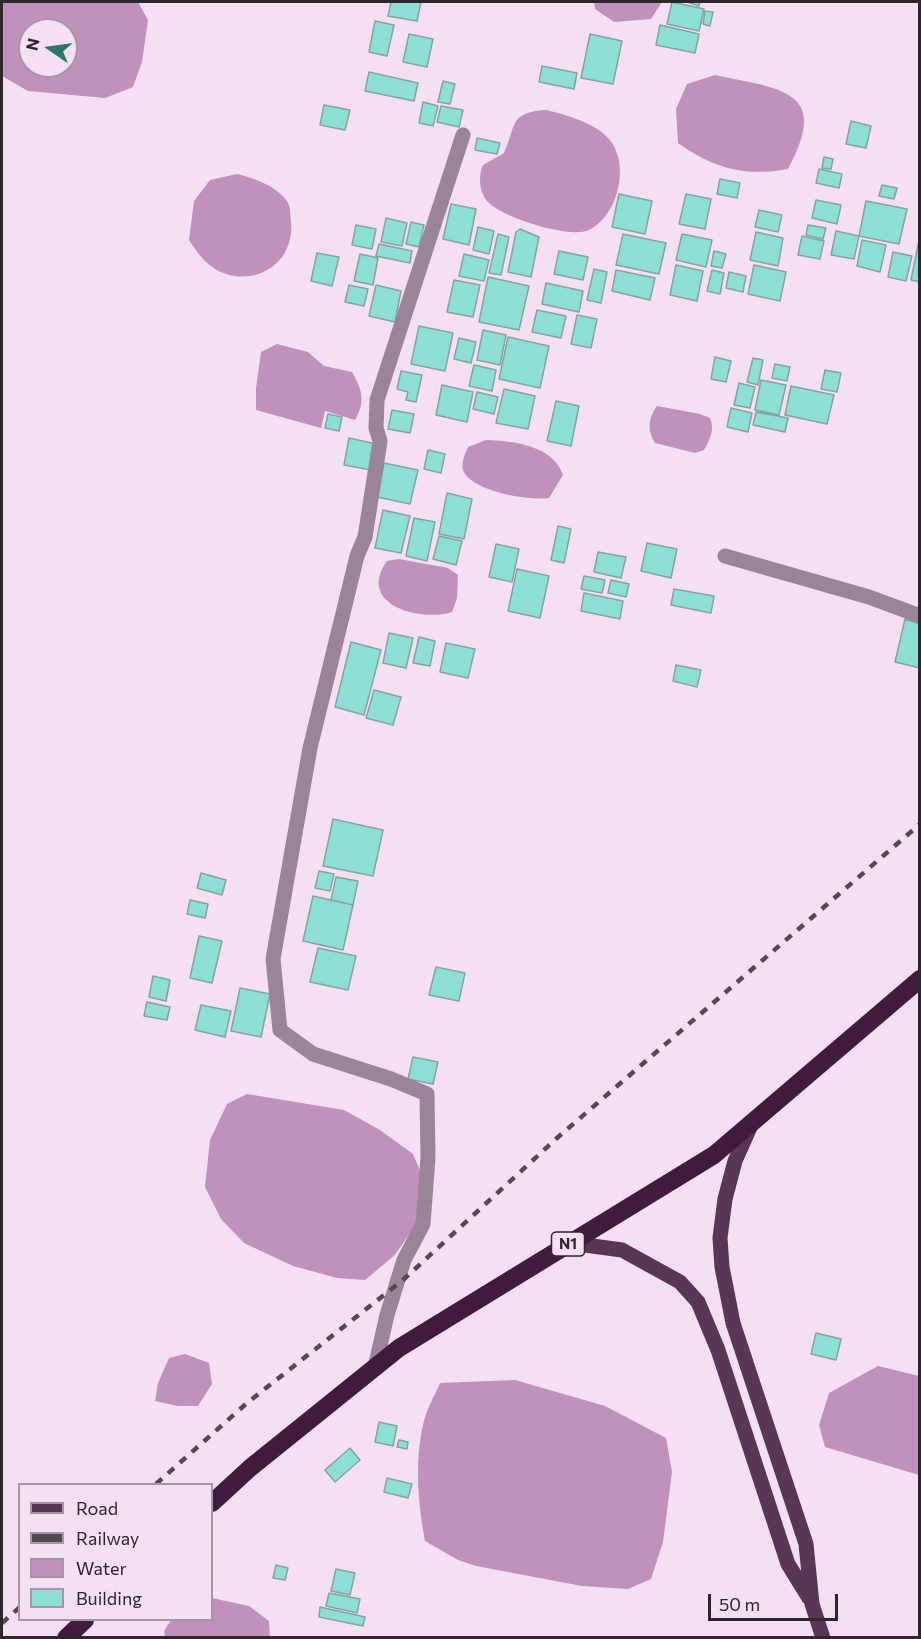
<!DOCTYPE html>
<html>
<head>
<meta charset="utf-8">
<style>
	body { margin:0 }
	#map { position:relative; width:921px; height:1639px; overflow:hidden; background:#f5e0f3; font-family:Commissioner,sans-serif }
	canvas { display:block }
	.frame { position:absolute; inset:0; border:3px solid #2e262d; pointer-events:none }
	.legend { position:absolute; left:18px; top:1483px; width:195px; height:138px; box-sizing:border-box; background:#f5e0f3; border:2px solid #a596a4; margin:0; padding:8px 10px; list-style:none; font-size:18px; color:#2e262d }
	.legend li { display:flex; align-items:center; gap:12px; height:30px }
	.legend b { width:30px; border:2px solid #a596a4 }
	.north { position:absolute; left:18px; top:18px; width:60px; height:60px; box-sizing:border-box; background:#f5e0f3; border:2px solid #a596a4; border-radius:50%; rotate:283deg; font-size:16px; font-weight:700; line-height:24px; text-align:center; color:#2e262d }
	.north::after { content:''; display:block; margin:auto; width:21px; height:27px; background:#2c746e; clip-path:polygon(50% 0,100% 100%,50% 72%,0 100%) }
	.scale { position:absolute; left:708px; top:1594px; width:130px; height:27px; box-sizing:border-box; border:3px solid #2e262d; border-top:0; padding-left:8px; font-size:18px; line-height:21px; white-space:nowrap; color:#2e262d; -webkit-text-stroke:4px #f5e0f3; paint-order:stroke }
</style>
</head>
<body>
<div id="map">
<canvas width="921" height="1639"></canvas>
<div class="frame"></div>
<ul class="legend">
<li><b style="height:8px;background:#593656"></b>Road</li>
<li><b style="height:8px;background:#544952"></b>Railway</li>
<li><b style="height:16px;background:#c091bc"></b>Water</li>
<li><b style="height:16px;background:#8ddfd6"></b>Building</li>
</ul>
<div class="north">N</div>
<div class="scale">50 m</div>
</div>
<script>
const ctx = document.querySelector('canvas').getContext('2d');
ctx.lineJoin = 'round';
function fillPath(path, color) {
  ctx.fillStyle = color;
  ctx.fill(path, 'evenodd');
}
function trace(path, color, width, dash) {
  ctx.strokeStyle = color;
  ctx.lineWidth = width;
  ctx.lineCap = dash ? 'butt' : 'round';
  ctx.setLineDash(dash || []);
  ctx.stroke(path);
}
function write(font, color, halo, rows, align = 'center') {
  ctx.font = font + ' Commissioner,sans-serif';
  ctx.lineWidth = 5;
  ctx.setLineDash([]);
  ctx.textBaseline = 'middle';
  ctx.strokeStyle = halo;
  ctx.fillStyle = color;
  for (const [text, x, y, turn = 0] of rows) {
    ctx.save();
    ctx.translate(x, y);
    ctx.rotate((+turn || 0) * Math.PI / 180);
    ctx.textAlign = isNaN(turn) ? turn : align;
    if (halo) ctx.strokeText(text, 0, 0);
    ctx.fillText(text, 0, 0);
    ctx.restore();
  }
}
const water = new Path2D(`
	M2,2H138L148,20L142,62L133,87L105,98L28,91L2,76ZM30,30H66V66H30Z
	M594,2H662L651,19L614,22L595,9Z
	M715,75C779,89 832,89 788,169C744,177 713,168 678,143L676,109L687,84Z
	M546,110C564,114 591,122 605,135C632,158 620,215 589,230C570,239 504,218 489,203C479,194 478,176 483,165L504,153C516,126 509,112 546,110Z
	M237,174C254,178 279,187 288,203C291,208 290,216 291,221C295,259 262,285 226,274C209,269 198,254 189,240L194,201L210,180Z
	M277,344L308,352L324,366L352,372C362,389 366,402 355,420L325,411L321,428L256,410V388L261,352Z
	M657,406L700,414L710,418C715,429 710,440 704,450L695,453L655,443C647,431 648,418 657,406Z
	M486,440C513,441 553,445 563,475L549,498C529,501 470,491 463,470C461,462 465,454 468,447Z
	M399,559L448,568L458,575L457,598L452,612C423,622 355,606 387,561Z
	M247,1094L344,1110L380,1130L413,1154L424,1180L421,1217L395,1255L365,1280L337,1278L293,1266L244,1243L221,1219L205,1187L210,1140L227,1104Z
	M185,1354L209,1363L212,1384L198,1406H178L155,1401L158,1383L169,1358Z
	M878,1366L919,1376V1475L825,1447L819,1425L829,1393Z
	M515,1380L605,1406L666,1438L672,1472L663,1542L651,1579L628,1589L582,1586L476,1566L458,1560L425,1541C418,1503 414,1460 424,1421C427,1408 435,1395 440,1383Z
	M212,1598L249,1606L269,1621L270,1637H165L164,1631L171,1620H212Z`);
const building = new Path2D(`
	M391,2H421L417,21L388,16Z
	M672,2L704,9L699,31L667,24Z
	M687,2H700L699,6Z
	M705,11L713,12L710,26L703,24Z
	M375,21L394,25L387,56L369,52Z
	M660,25L699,34L695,53L656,45Z
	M409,34L433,39L427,67L403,62Z
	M590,34L622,41L613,84L581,78Z
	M542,66L577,73L574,89L539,82Z
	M369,72L418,83L414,101L365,91Z
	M443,81L455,84L450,104L438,102Z
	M423,102L438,106L433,126L419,123Z
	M324,105L350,110L345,130L320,125Z
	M441,106L463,110L459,127L437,122Z
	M851,121L871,126L866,148L846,144Z
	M477,138L500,143L497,154L475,150Z
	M824,157L833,159L831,169L822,168Z
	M819,169L842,174L839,188L816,183Z
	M720,179L740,183L737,198L717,194Z
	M882,185L897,188L894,199L879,196Z
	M619,194L652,201L645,234L612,227Z
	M686,194L711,199L705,229L679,224Z
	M816,200L841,205L837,224L812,218Z
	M866,201L907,209L899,244L859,236Z
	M451,204L476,209L469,245L443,239Z
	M759,210L782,215L778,232L755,227Z
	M386,218L407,223L402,246L381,242Z
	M411,222L424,225L419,247L406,244Z
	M356,225L376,229L372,249L352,245Z
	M808,225L826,228L823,239L806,235Z
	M478,227L494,231L489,254L473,250Z
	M520,229L539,237L531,277L508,272L516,232Z
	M836,231L859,236L854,259L831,255Z
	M756,232L783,238L778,266L750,260Z
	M498,234L509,237L501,275L489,273Z
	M623,234L666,243L659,274L616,265Z
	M682,234L712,240L706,267L676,260Z
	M802,236L824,241L820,259L798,255Z
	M862,240L886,245L880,272L857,266Z
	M919,240H920V282L911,280Z
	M379,244L412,251L410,263L376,256Z
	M559,251L588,257L583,280L554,274Z
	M714,251L726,254L722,268L711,266Z
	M893,252L912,256L906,281L888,277Z
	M317,253L339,257L332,286L311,281Z
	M360,254L378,258L373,285L354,281Z
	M464,254L489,260L484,281L459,276Z
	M676,265L703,271L697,301L670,295Z
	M754,265L786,272L780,301L748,294Z
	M594,269L607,272L601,303L587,300Z
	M616,270L655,278L650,300L612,291Z
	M712,270L724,273L720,294L707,291Z
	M729,272L746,276L743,292L726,288Z
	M488,277L529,286L519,330L479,322Z
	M454,280L480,285L473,317L447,312Z
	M546,283L583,291L579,312L542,304Z
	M349,285L368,289L364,306L345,302Z
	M376,285L401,291L395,322L369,316Z
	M537,310L566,316L561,338L532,332Z
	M577,315L597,319L591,348L571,344Z
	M419,326L453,333L445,371L411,364Z
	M483,330L506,335L500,365L477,360Z
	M508,337L549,346L540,388L499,379Z
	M459,338L476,342L471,363L454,359Z
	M715,357L731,361L726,382L711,379Z
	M753,358L763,360L758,385L747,382Z
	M775,364L790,367L787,381L772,378Z
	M474,365L496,370L492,391L469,386Z
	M825,370L841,373L837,392L821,389Z
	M401,371L422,375L416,402L406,400L408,392L397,389Z
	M761,380L786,385L779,415L755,410Z
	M739,383L755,387L750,408L734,405Z
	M442,385L473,392L467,422L436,415Z
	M791,386L834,395L827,424L785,415Z
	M504,389L535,396L528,429L496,423Z
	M477,392L498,397L494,414L473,409Z
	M556,401L579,406L571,446L547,441Z
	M731,408L752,413L748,432L727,427Z
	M392,410L414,414L410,433L388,429Z
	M756,412L788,418L785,432L753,425Z
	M328,414L342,417L339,431L325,428Z
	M349,438L376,444L371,470L344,465Z
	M428,450L445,454L441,473L424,469Z
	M384,463L418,470L410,504L377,497Z
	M447,493L472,499L464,539L439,534Z
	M383,510L410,516L401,553L375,548Z
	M414,518L435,522L427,561L406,556Z
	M558,526L571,529L564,563L551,560Z
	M439,536L462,541L456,565L433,559Z
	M647,543L677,549L671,578L641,571Z
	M496,544L519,549L512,582L489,577Z
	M598,552L626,557L621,578L594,572Z
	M517,569L549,576L540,618L508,611Z
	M584,576L605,580L602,593L581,589Z
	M611,580L629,584L626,597L608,593Z
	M674,589L714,596L711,613L671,605Z
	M584,593L623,601L620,619L581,611Z
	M905,619L920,624V668L895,662Z
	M389,633L413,638L406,668L383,663Z
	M419,637L435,641L430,666L413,663Z
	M351,642L381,650L364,715L335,707Z
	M446,643L475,649L468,678L440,672Z
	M676,665L701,670L697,687L673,681Z
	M374,690L401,697L393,725L366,718Z
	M333,819L383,830L373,876L323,866Z
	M319,871L334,874L330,891L315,888Z
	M201,873L226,880L222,895L197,888Z
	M336,877L358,881L353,905L331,900Z
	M313,896L353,905L343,950L303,941Z
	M190,900L208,904L205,918L187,914Z
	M199,936L222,941L212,983L190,978Z
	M318,948L356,956L348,990L310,982Z
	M436,967L465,973L459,1001L429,995Z
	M153,976L170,980L166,1001L149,997Z
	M240,988L270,994L261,1037L231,1031Z
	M147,1002L170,1007L167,1020L144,1016Z
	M201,1005L231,1011L225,1037L195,1030Z
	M413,1057L438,1062L433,1084L408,1079Z
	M816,1333L841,1339L836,1360L811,1354Z
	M379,1422L397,1426L393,1446L375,1442Z
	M399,1440L408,1442L407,1449L397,1447Z
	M350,1448L360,1460L335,1482L325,1470Z
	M387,1478L412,1484L408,1498L384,1492Z
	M276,1565L288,1568L285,1580L273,1578Z
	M336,1569L355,1573L350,1595L331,1591Z
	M329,1593L360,1599L357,1613L326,1606Z
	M320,1607L365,1617L363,1626L319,1617Z`);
const minor = new Path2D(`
	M725,556L869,597L920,616
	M375,1368L387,1315L404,1260L423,1224L428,1158L427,1094L391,1079L313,1054L280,1030L273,959L310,748L357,556L365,537L380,441L376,428L377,400L463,135`);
const major = new Path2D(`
	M752,1123L735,1161L725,1199L720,1238L722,1267L733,1323L806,1544L812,1604L823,1638
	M570,1243L622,1250L680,1282L698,1302L718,1350L788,1564L809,1598`);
const highway = new Path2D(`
	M212,1503L250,1468L399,1348L714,1155L920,979
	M66,1638L85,1620`);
const rail = new Path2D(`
	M156,1484L247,1403L403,1280L557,1138L920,824
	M2,1623L20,1607`);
const shields = [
	[568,1244,33]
];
const shieldNames = [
	["N1",568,1244]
];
fillPath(water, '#c091bc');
fillPath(building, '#8ddfd6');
trace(building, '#85a39f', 1.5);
trace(minor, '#9a8598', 15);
trace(major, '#593656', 15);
trace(highway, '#411a3f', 18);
trace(rail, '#544952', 4.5, [8, 8]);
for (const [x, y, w] of shields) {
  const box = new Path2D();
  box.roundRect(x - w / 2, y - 12, w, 24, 4.5);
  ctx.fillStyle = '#f5e0f3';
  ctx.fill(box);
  trace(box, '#2e262d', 1.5);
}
write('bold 15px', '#2e262d', null, shieldNames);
</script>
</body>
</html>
